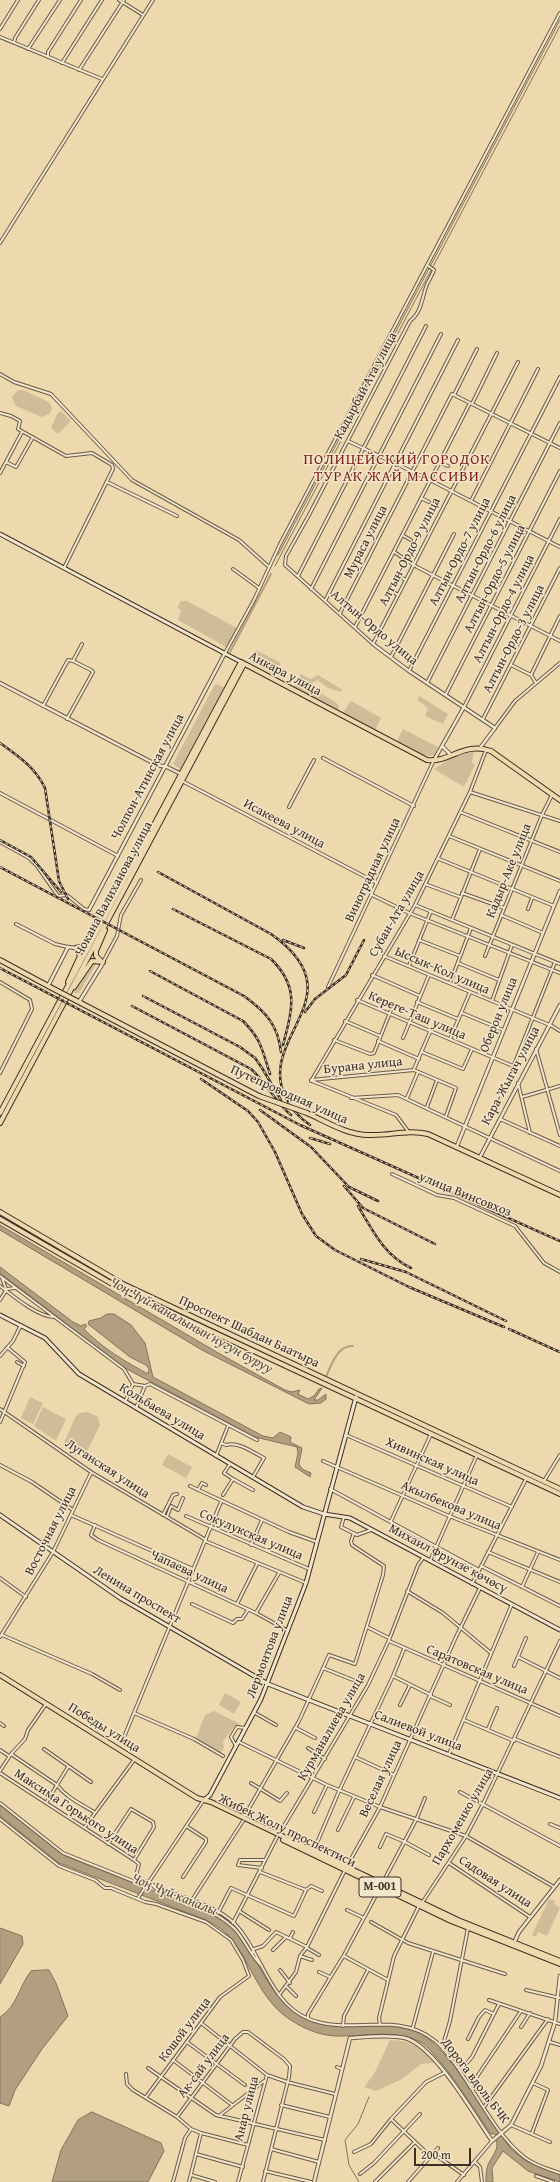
<!DOCTYPE html>
<html>
<head>
<meta charset="utf-8">
<style>
	body { margin:0 }
	#map { position:relative; width:560px; height:2182px; overflow:hidden; background:#eed9af; font-family:"Gentium Book Plus",serif }
	canvas { display:block }
	.scale { position:absolute; left:414px; top:2148px; width:57px; height:18px; box-sizing:border-box; border:2px solid #3c2f25; border-top:0; padding-left:5px; font-size:12px; line-height:14px; white-space:nowrap; color:#3c2f25; -webkit-text-stroke:3px #f4e6cb; paint-order:stroke }
</style>
</head>
<body>
<div id="map">
<canvas width="560" height="2182"></canvas>
<div class="scale">200 m</div>
</div>
<script>
const ctx = document.querySelector('canvas').getContext('2d');
ctx.lineJoin = 'round';
function fillPath(path, color) {
  ctx.fillStyle = color;
  ctx.fill(path, 'evenodd');
}
function trace(path, color, width, dash) {
  ctx.strokeStyle = color;
  ctx.lineWidth = width;
  ctx.lineCap = dash ? 'butt' : 'round';
  ctx.setLineDash(dash || []);
  ctx.stroke(path);
}
function write(font, color, halo, rows, align = 'center') {
  ctx.font = font + ' "Gentium Book Plus",serif';
  ctx.lineWidth = 3;
  ctx.setLineDash([]);
  ctx.textBaseline = 'middle';
  ctx.strokeStyle = halo;
  ctx.fillStyle = color;
  for (const [text, x, y, turn = 0] of rows) {
    ctx.save();
    ctx.translate(x, y);
    ctx.rotate((+turn || 0) * Math.PI / 180);
    ctx.textAlign = isNaN(turn) ? turn : align;
    if (halo) ctx.strokeText(text, 0, 0);
    ctx.fillText(text, 0, 0);
    ctx.restore();
  }
}
const green = new Path2D(`
	M18,390H23L49,402L52,408L49,414L42,417L16,406L12,397Z
	M61,411L71,421L58,434L51,428L57,414Z
	M181,601H187L237,628L226,647L178,620L181,610L177,608Z
	M256,650L281,663L275,675L250,661Z
	M301,674L310,679L318,675L343,690L341,692L328,688L318,680L313,682L311,687L338,704L339,712L294,687Z
	M215,684L224,687L180,769L173,764Z
	M419,696L448,714L443,724L425,716L428,708L417,700Z
	M351,701L381,718L375,731L342,714Z
	M403,729L438,747L434,756L422,755L397,741Z
	M474,751L472,763L475,765L464,787L434,769L453,757Z
	M92,962L97,963L79,993H74L73,990Z
	M30,1397L43,1403L33,1424L21,1418Z
	M43,1407L66,1419L56,1441L34,1426Z
	M87,1412L98,1417L100,1425L86,1453L76,1456L63,1445L76,1416L79,1413Z
	M168,1454L192,1467L186,1478L162,1465Z
	M225,1693L241,1702L234,1714L219,1705Z
	M214,1711L240,1724L235,1726L223,1741L224,1747L221,1753L196,1738L205,1715Z
	M549,1899L555,1901L553,1905L555,1904L560,1908L547,1936L538,1932L536,1937L532,1935Z
	M390,2040C410,2040 423,2048 435,2063L421,2064L402,2079L376,2091L364,2087L374,2074Z`);
const water = new Path2D(`
	M0,1225L220,1354L285,1390L292,1392L300,1390L298,1394L308,1399L314,1396L319,1389L322,1388L314,1400H318L326,1394V1399L321,1403L309,1404L202,1350L0,1230Z
	M0,1267L73,1322L81,1326L85,1324L87,1326L84,1329C102,1348 126,1362 148,1374L149,1369L146,1365L130,1357L88,1324L89,1321L101,1318L107,1314H114L131,1325L145,1343L153,1377L263,1436L273,1438L280,1432L291,1437L290,1442L302,1448L299,1464L302,1469L311,1473L310,1477L295,1467L298,1453L297,1447L255,1437L123,1367L0,1273Z
	M0,1805L65,1856L208,1912C215,1916 223,1920 229,1925C257,1948 263,1992 299,2015C334,2039 377,2016 414,2030C448,2043 488,2119 511,2149L526,2161L560,2175V2182L528,2171L503,2151L492,2168L493,2182H486C486,2176 486,2170 488,2165C491,2157 500,2149 496,2140L498,2138L495,2134H491C476,2113 441,2056 422,2043C396,2028 363,2037 335,2036C317,2035 300,2027 285,2016C261,1998 251,1966 234,1942C227,1932 216,1925 206,1920L59,1863L0,1816Z
	M0,1928L22,1936L23,1944L0,1984Z
	M49,1970L56,1983L68,2016L42,2049L15,2090L9,2106L0,2103V2017C17,2007 19,1986 31,1971Z
	M92,2112L161,2143L164,2151L148,2182H52L61,2150L78,2120Z`);
const stream = new Path2D(`
	M278,555L560,20
	M275,566L560,26
	M359,2182L349,2165L345,2140L358,2124L369,2097`);
const canal = new Path2D(`
	M230,652L271,574
	M325,1379C331,1366 337,1345 353,1346`);
const minor = new Path2D(`
	M119,0L143,15
	M0,29L18,0
	M0,37L102,79
	M14,43L15,38L39,0
	M28,49L60,0
	M48,57V52L81,0
	M62,63L102,0
	M79,70L124,0
	M0,243L153,0
	M427,265L434,270C432,276 428,281 426,287C422,299 421,313 410,321L309,515L286,556L285,565L373,644L518,362
	M0,374L14,382L51,394L132,480L239,540L269,567
	M454,395L477,349
	M472,404L497,353
	M0,413L11,416L20,421L18,429L66,456L92,453L112,465L113,469L64,568
	M348,441L430,480L560,547
	M6,462L16,467L33,437
	M440,463L448,466
	M0,473L22,432
	M107,482L177,516
	M421,498L429,502
	M471,501L538,369
	M402,535L411,540
	M394,552L417,567L560,641
	M233,569L259,588
	M396,575L406,580
	M298,576L426,326
	M311,589L441,334
	M389,589L398,595
	M325,601L458,340
	M340,613L452,394L560,448
	M355,627L470,403
	M225,653L254,600L280,544L560,13
	M391,657L454,534
	M73,661L82,644
	M511,665L531,675L536,683
	M409,671L560,377
	M531,675L560,616
	M427,683L560,423
	M446,694L560,471
	M43,706L68,660L73,661L91,670L93,672L67,719
	M464,707L560,519
	M483,719L560,568
	M495,728L515,701L560,663
	M323,758L414,806
	M182,781L377,883
	M470,792L560,821
	M0,793L118,856
	M289,807L314,760
	M460,812L560,852
	M449,836L560,881
	M0,842L29,858L37,866L58,896L67,895L84,909L89,910
	M439,859L554,906
	M425,884L460,897
	M462,893L504,908
	M372,895L409,913L560,973
	M415,905L560,964
	M528,909L532,898
	M501,915L543,933
	M452,920L480,849
	M16,924L55,944L68,947
	M419,940L460,956
	M384,956L552,1026L560,1031
	M485,956L542,815L552,795
	M103,962L117,936L121,915L141,880
	M458,963L499,980
	M409,966L431,911
	M372,975L420,996
	M0,982L30,1000L32,1009L0,1073
	M450,983L471,928
	M328,987L434,760
	M357,1000L513,1066
	M492,1001L512,945
	M417,1002L458,1019
	M462,1013L503,1030
	M345,1021L380,1036
	M403,1038L429,975
	M450,1039L470,992
	M334,1040L370,1054L374,1053L393,1005
	M378,1041L419,1059
	M536,1049L560,1135
	M422,1052L463,1069L472,1049
	M414,1069L430,1032
	M311,1080L414,1070L456,1088L446,1116
	M311,1081L415,905L470,792L486,750
	M312,1081L396,1115L408,1131
	M518,1083L530,1133
	M522,1097L560,1086
	M351,1098L398,1095L560,1171
	M407,1098L418,1072
	M427,1107L437,1080
	M500,1119L560,1146
	M488,1123L510,1075L555,962
	M392,1174L437,1195L454,1198L515,1226L544,1263L560,1272
	M0,1276L124,1369L133,1384L125,1402
	M2,1278L6,1289
	M0,1286C13,1296 37,1316 53,1317
	M0,1300L7,1289L15,1288
	M0,1356L13,1341L21,1325
	M17,1362L24,1366
	M133,1384L145,1386
	M136,1408L145,1386L150,1384L257,1440
	M0,1409L91,1472L206,1540
	M0,1422L25,1362L8,1348
	M346,1435L512,1507
	M221,1443L226,1445C238,1441 254,1453 264,1458L253,1477
	M216,1456L228,1426
	M323,1461L449,1516L560,1560
	M0,1465L32,1482L73,1510
	M233,1479L253,1490
	M544,1481L560,1455
	M190,1486L289,1532L317,1542
	M330,1489L479,1570
	M198,1490L202,1483L206,1485
	M223,1495L233,1479L224,1473L230,1464
	M71,1515L193,1569
	M163,1515L173,1495L177,1494
	M186,1516L309,1569
	M167,1517L171,1506L178,1510L183,1498
	M344,1517L341,1527L357,1535L371,1530
	M391,1521L431,1434
	M95,1525L91,1535L98,1540L256,1613L288,1631
	M205,1541L306,1583
	M251,1545L262,1520
	M488,1552L560,1582
	M430,1561L477,1455
	M481,1566L560,1606
	M0,1578L26,1597
	M472,1584L526,1479
	M522,1587L538,1552
	M407,1591L443,1613L491,1653
	M192,1604L233,1623L237,1619H242L248,1610
	M237,1604L257,1564
	M256,1613L279,1573
	M367,1627L389,1638
	M2,1635L92,1674L120,1690
	M0,1637L53,1552L91,1473
	M389,1641L560,1716
	M518,1657L560,1678
	M514,1666L526,1638
	M323,1668L353,1680
	M393,1676L431,1695
	M430,1696L450,1705
	M400,1705L410,1685
	M134,1713L194,1739L223,1756
	M255,1713L276,1725
	M464,1720L514,1741
	M0,1723L4,1726
	M296,1728L315,1738
	M488,1729L497,1708
	M515,1739L560,1757
	M122,1742L221,1502
	M239,1742L327,1785L380,1807L466,1836L554,1887
	M236,1746L231,1737L237,1727L245,1728
	M308,1748L325,1759
	M44,1749L91,1782
	M0,1750L9,1756
	M11,1754L57,1785C66,1797 81,1804 94,1812
	M449,1754L512,1604
	M355,1757L394,1775
	M0,1771L11,1754L25,1739L28,1730L46,1704
	M0,1773L134,1860L139,1864L136,1876L139,1878C166,1894 211,1901 234,1923C262,1952 269,2003 309,2019C351,2036 395,2010 434,2040C447,2050 457,2067 466,2080C483,2106 500,2138 524,2157C534,2165 548,2169 560,2173
	M251,1783L280,1801L287,1793
	M460,1792L560,1846
	M0,1803L63,1853L133,1881L144,1882
	M46,1803L68,1767
	M314,1812L327,1785
	M244,1817L299,1721L329,1655L355,1664L383,1575L384,1566L352,1545L351,1541L354,1533
	M0,1819L59,1866L95,1880L105,1888H111L145,1902L156,1904L206,1922L231,1940L243,1960L249,1976L220,1997L146,2097
	M550,1824L560,1828
	M84,1828L134,1760
	M338,1830L354,1797
	M279,1834L368,1685L389,1640L418,1565L423,1558
	M108,1844L131,1809L153,1822L154,1827L134,1860
	M380,1847L386,1834L405,1842L429,1855
	M314,1850L339,1791L393,1676L404,1649
	M449,1863L530,1917
	M347,1866L380,1807L456,1637L480,1588
	M262,1868L238,1865L240,1860H265
	M260,1872L306,1890L311,1886L322,1891
	M183,1877L206,1842V1839L186,1826
	M382,1884L417,1818L425,1798
	M153,1886L159,1891C184,1900 214,1909 234,1928C245,1939 251,1957 262,1966
	M138,1898L203,1801
	M422,1903L466,1836L483,1804L560,1641
	M193,1905L192,1900L243,1821
	M347,1910L364,1918
	M239,1911L269,1930
	M218,1913L231,1888L294,1916L306,1890
	M371,1922L408,1943L505,1974
	M233,1923L277,1837
	M290,1938L293,1932
	M307,1948L319,1955
	M273,1950L286,1937
	M252,1954L254,1949L263,1946L276,1932L307,1947
	M300,1956L312,1960
	M344,1956L388,1980
	M280,1970L290,1983
	M319,1972L330,1977
	M287,1987L296,1996
	M526,1990L560,1998
	M279,1995L296,1972L300,1956L307,1947L345,1870
	M489,2000L560,2024
	M308,2018V2014L344,1955L380,1888
	M201,2023L267,2075L287,2082L335,2094
	M380,2025L379,2018L394,1956L419,1906
	M343,2026L344,2016L368,1970
	M413,2027L433,1952
	M521,2027L530,2013
	M468,2039L479,2017L485,2010L494,2014
	M187,2042L245,2085
	M550,2042L560,2045
	M442,2048L450,2021L468,1928
	M173,2060L232,2105
	M337,2067L342,2069
	M148,2068L216,2115L325,2140
	M460,2071L472,2057L499,2004
	M126,2074L127,2084L133,2090L177,2117L191,2129L201,2133L248,2145
	M470,2087L521,2011
	M281,2105L330,2117
	M484,2107L548,2019
	M219,2116L264,2081
	M177,2117L235,2039L243,2032H248L284,2059L290,2066L289,2077L263,2182
	M391,2119L431,2157
	M511,2125L550,2142
	M532,2133L548,2090L533,2083
	M271,2149L319,2162
	M354,2152L371,2144L391,2119L426,2082L444,2073
	M196,2154L243,2167
	M434,2154L464,2175
	M475,2162L480,2167L482,2182
	M265,2171L311,2182
	M360,2174L374,2163L420,2114
	M191,2175L215,2182
	M536,2176L553,2182
	M173,2182L185,2138L191,2129
	M189,2182L201,2133
	M238,2182L267,2075
	M375,2182L415,2142
	M408,2182L438,2148
	M457,2182L492,2141`);
const tertiary = new Path2D(`
	M373,644L409,671L495,728L480,748
	M0,683L157,765L167,767L181,774
	M443,747L451,755
	M434,760L464,707
	M89,910L225,653
	M48,986L68,947L76,948
	M79,1002L103,963
	M457,1146L560,891
	M480,1157L560,1005
	M514,1943L519,1932L560,1880
	M314,2182L350,2038C367,2037 388,2034 405,2038C435,2046 474,2115 492,2141L511,2125L541,2066L555,2022L560,1976`);
const secondary = new Path2D(`
	M0,534L241,662
	M0,1315L45,1338L79,1374L303,1507L324,1514L350,1518L560,1630
	M0,1515L120,1598L268,1684L560,1798
	M204,1800L210,1795L261,1699L296,1609L306,1583L356,1397`);
const primary = new Path2D(`
	M76,948L86,946L97,928
	M0,960L50,987
	M101,961L96,956V951L105,930
	M68,982L80,956L76,948
	M74,987L92,961L103,962
	M75,1000L259,1096
	M0,1113L241,662L427,760C450,763 464,741 491,751L560,800
	M307,1113C327,1122 347,1135 369,1135C389,1136 408,1129 428,1134L560,1195
	M0,1123L244,664
	M0,1212L123,1284L560,1489
	M0,1219L121,1289L560,1494
	M0,1675L197,1798L211,1802L458,1920L560,1961
	M283,1840L451,1921L560,1964`);
const rail = new Path2D(`
	M0,743C18,756 35,767 45,788L59,881L68,899
	M0,840L31,857L61,892
	M0,867L244,996C266,1012 278,1025 281,1052
	M158,872L271,934C359,996 257,1036 285,1096C291,1109 298,1117 310,1125
	M173,909L271,959C300,987 292,1010 283,1045
	M283,940L304,948
	M0,968L300,1125L560,1241
	M150,971L243,1021C262,1040 262,1050 270,1074
	M143,996L240,1047L255,1058L262,1068L281,1100
	M132,1006L251,1069C267,1083 275,1102 291,1115
	M305,1012L315,999L346,975L364,940
	M201,1079L248,1111L258,1122L275,1152L302,1214L316,1236L335,1250L409,1287L504,1327
	M260,1110L311,1147L349,1187L378,1201
	M310,1138L330,1144
	M344,1186L363,1208L435,1244
	M358,1206C373,1231 384,1255 411,1268
	M361,1259L406,1272L506,1321
	M509,1329L560,1352`);
const primaryBridge = new Path2D(`
	M50,987L75,1000
	M259,1096L307,1113`);
const shields = [
	[380,1887,42]
];
const shieldNames = [
	["М-001",380,1887]
];
const streetNames = [
	["Кадырбай Ата улица",366,386,-62],
	["Мураса улица",366,542,-63],
	["Алтын-Ордо-6 улица",486,549,-63],
	["Алтын-Ордо-9 улица",410,552,-63],
	["Алтын-Ордо-7 улица",460,552,-63],
	["Алтын-Ордо-5 улица",495,579,-63],
	["Алтын-Ордо-4 улица",504,609,-63],
	["Алтын-Ордо улица",374,628,40],
	["Алтын-Ордо-3 улица",514,639,-63],
	["Анкара улица",285,674,28],
	["Чолпон-Атинская улица",148,777,-62],
	["Исакеева улица",284,824,28],
	["Виноградная улица",373,870,-65],
	["Кадыр-Аке улица",509,871,-68],
	["Чокана Валиханова улица",114,889,-62],
	["Субан-Ата улица",397,914,-60],
	["Ыссык-Кол улица",442,971,23],
	["Оберон улица",499,1015,-68],
	["Кереге-Таш улица",417,1016,23],
	["Бурана улица",363,1066,-6],
	["Кара-Жыгач улица",511,1076,-62],
	["Путепроводная улица",289,1095,24],
	["улица Винсовхоз",465,1195,22],
	["Проспект Шабдан Баатыра",249,1332,25],
	["Кольбаева улица",162,1412,31],
	["Хивинская улица",432,1462,24],
	["Луганская улица",107,1469,33],
	["Акылбекова улица",451,1506,23],
	["Восточная улица",51,1531,-63],
	["Сокулукская улица",251,1535,23],
	["Михаил Фрунзе көчөсү",448,1559,28],
	["Чапаева улица",189,1572,25],
	["Ленина проспект",137,1595,31],
	["Лермонтова улица",270,1647,-69],
	["Саратовская улица",477,1670,23],
	["Курманалиева улица",332,1727,-60],
	["Победы улица",104,1728,32],
	["Салиевой улица",418,1731,21],
	["Веселая улица",381,1779,-65],
	["Максима Горького улица",76,1812,33],
	["Пархоменко улица",463,1817,-60],
	["Жибек Жолу проспектиси",287,1831,26],
	["Садовая улица",495,1882,33],
	["Кошой улица",185,2030,-53],
	["Ак-сай улица",204,2066,-53],
	["Дорога вдоль БЧК",475,2081,53],
	["Анар улица",247,2109,-76]
];
const waterNames = [
	["Чоң Чүй каналынын нугун буруу",191,1326,29],
	["Чоң Чүй каналы",174,1895,22]
];
const quarterNames = [
	["ПОЛИЦЕЙСКИЙ ГОРОДОК",397,460],
	["ТУРАК ЖАЙ МАССИВИ",397,477]
];
fillPath(green, '#d0bc98');
fillPath(water, '#b19f80');
trace(water, '#82725c', 1);
trace(stream, '#82725c', 1);
trace(canal, '#b19f80', 2);
trace(minor, '#685a48', 4);
trace(tertiary, '#685a48', 4.5);
trace(secondary, '#3c2f25', 5);
trace(primary, '#3c2f25', 6);
trace(minor, '#f4e6cb', 2);
trace(tertiary, '#f4e6cb', 2.5);
trace(secondary, '#f4e6cb', 3);
trace(primary, '#eed9af', 4);
trace(rail, '#3c2f25', 2.5);
trace(rail, '#f4e6cb', 1, [3]);
trace(primaryBridge, '#3c2f25', 6, []);
trace(primaryBridge, '#eed9af', 4);
for (const [x, y, w] of shields) {
  const box = new Path2D();
  box.roundRect(x - w / 2, y - 10, w, 20, 3);
  ctx.fillStyle = '#f4e6cb';
  ctx.fill(box);
  trace(box, '#3c2f25', 1);
}
write('bold 12px', '#3c2f25', null, shieldNames);
write('13px', '#3c2f25', '#f4e6cb', streetNames);
write('italic 14px', '#594b3c', '#f4e6cb', waterNames);
ctx.letterSpacing = '1px';
write('15px', '#7a1f14', '#f4e6cb', quarterNames);
ctx.letterSpacing = '0px';
</script>
</body>
</html>
